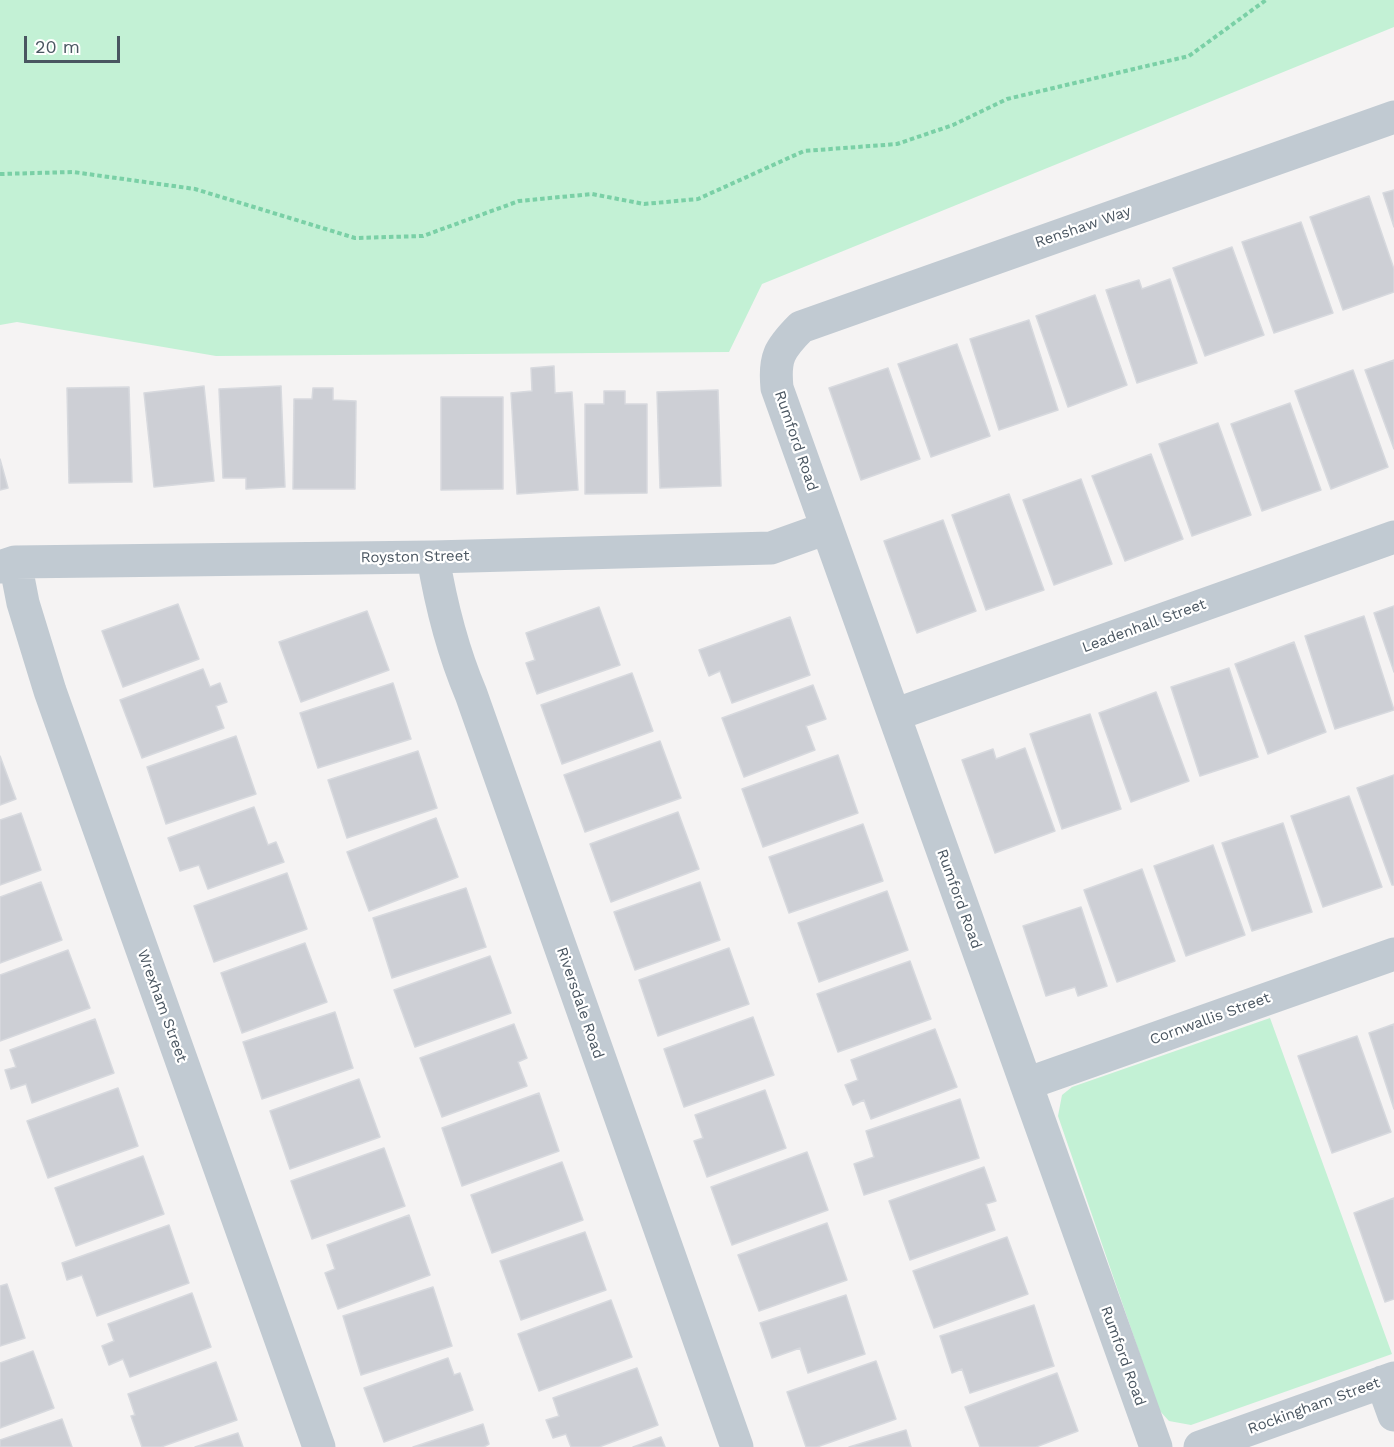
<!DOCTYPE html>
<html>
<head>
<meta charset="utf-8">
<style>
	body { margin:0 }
	#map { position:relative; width:1394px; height:1447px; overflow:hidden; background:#f5f3f3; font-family:"Work Sans",sans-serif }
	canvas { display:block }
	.scale { position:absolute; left:24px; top:36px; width:96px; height:27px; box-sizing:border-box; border:3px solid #4a5661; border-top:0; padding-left:8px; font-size:18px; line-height:21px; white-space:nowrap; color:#4a5661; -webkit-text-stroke:4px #fff; paint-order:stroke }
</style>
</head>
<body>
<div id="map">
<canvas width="1394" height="1447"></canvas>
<div class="scale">20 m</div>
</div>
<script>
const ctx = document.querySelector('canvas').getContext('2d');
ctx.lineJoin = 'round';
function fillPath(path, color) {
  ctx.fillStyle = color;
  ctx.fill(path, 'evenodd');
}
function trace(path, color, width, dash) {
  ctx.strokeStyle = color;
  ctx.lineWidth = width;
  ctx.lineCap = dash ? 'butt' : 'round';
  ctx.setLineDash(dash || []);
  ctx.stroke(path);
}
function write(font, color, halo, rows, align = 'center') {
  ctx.font = font + ' "Work Sans",sans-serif';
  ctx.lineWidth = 4.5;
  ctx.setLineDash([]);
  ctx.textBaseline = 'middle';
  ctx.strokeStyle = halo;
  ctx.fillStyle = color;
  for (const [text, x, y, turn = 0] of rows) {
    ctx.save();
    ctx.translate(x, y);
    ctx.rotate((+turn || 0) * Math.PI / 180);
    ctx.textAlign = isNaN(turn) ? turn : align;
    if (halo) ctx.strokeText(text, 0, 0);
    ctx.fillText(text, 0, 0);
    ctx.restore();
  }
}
const green = new Path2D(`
	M0,0H1394V27L762,284L729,352L216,356L17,322L0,325Z
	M1270,1018L1392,1354L1191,1425L1169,1421L1159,1410L1058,1116L1062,1095L1072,1087Z`);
const building = new Path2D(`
	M1394,190V227L1383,193Z
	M1369,196L1394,269V292L1343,310L1310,217Z
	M1301,222L1333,313L1274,333L1242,242Z
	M1232,247L1264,335L1205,356L1173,268Z
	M1170,279L1197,363L1137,383L1106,290L1139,280L1142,289Z
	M1095,295L1127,385L1068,407L1036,316Z
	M1029,320L1058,410L999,430L970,339Z
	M957,344L990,436L931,457L898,364Z
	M1394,360V449L1365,370Z
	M554,366L555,393L572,392L578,490L517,494L511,393L532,391L531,368Z
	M888,368L920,459L861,480L829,388Z
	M1353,370L1388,467L1331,489L1295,391Z
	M204,386L214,481L154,487L144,393Z
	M281,386L285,487L246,489V478H223L219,389Z
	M129,387L132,482L69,483L67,388Z
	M313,388H333V400L356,401L355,489H293L294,399H312Z
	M718,390L721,486L660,488L657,392Z
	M604,391H625V404H647V493L585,494V404H604Z
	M441,397H503V489L441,490Z
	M1290,403L1321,490L1262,511L1231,424Z
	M1218,423L1251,515L1192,536L1159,444Z
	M1151,454L1183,539L1125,561L1092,476Z
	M0,459L8,488L0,490Z
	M1081,479L1112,564L1054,585L1023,500Z
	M1009,494L1044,590L986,610L952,515Z
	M943,520L976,611L917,633L884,541Z
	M178,604L199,659L123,687L102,631Z
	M1394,606V672L1374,613Z
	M599,607L620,665L537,694L526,663L535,660L526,633Z
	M367,611L389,670L301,702L279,642Z
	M1364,616L1394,710L1335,729L1305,636Z
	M790,617L810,675L732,703L720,671L709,676L699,650Z
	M1294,642L1326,732L1268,754L1235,664Z
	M1229,668L1258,757L1200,776L1171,687Z
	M203,669L210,687L220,683L227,702L216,706L224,728L142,758L120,700Z
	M632,673L653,731L562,764L541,705Z
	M393,683L411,739L318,768L300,713Z
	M813,685L826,719L806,726L815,750L744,777L722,718Z
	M1156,692L1189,781L1131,802L1099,713Z
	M1090,714L1121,809L1062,829L1030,734Z
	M236,736L256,794L166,824L147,767Z
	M660,741L681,798L585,832L564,775Z
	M1025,748L1055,831L995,853L962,760L993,749L996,759Z
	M418,751L437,808L347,838L328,780Z
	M838,755L858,813L763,847L742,789Z
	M0,756L16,799L0,805Z
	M1394,775V885H1392L1357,788Z
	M1349,796L1382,887L1323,907L1291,816Z
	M254,807L268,845L276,842L284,862L208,889L199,865L180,871L168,838Z
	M678,812L699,869L611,902L590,844Z
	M21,813L41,870L0,885V820Z
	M436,818L458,877L369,911L347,852Z
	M1283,823L1312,912L1252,931L1222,843Z
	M863,824L883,881L789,913L769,857Z
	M1213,845L1245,935L1186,956L1154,866Z
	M1142,869L1175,961L1117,982L1084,890Z
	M287,873L307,929L214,962L194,906Z
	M41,882L62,940L0,963V897Z
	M700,882L720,940L635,970L614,912Z
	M466,888L486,947L392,978L373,918Z
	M887,891L908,950L819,982L798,923Z
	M1081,907L1107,986L1078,996L1075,987L1046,996L1023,926Z
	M305,943L327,1002L242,1033L221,973Z
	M729,948L749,1004L658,1036L639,980Z
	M68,950L90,1008L0,1041V975Z
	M490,956L511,1013L415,1047L394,990Z
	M910,961L931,1019L838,1052L817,994Z
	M335,1012L353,1068L262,1099L243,1042Z
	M753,1017L774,1075L684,1107L664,1049Z
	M95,1019L114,1073L32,1103L26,1084L11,1089L5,1070L16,1067L10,1050Z
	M514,1024L527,1058L518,1062L527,1086L442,1117L420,1058Z
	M1394,1024V1109L1369,1033Z
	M935,1029L957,1087L871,1119L864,1100L853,1105L845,1085L858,1080L851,1060Z
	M1357,1036L1391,1132L1332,1153L1298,1056Z
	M359,1079L380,1137L290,1169L270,1111Z
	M118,1088L138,1146L48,1178L27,1121Z
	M765,1090L786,1148L707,1177L694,1141L703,1138L695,1115Z
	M539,1093L559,1151L462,1186L442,1128Z
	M960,1099L979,1158L864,1195L854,1164L874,1157L866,1131Z
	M384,1148L405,1206L312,1239L291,1181Z
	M807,1152L828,1210L732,1245L711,1187Z
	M143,1156L164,1214L76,1246L55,1188Z
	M562,1162L583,1220L492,1253L471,1195Z
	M984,1167L996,1201L986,1204L995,1230L910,1260L889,1201Z
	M1394,1198V1299L1385,1302L1354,1213Z
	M409,1215L430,1275L338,1309L325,1273L335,1269L327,1245Z
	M827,1223L847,1280L759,1311L738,1255Z
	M169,1225L189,1283L97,1316L82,1275L67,1280L62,1263Z
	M585,1232L606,1290L521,1320L500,1261Z
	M1007,1237L1028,1294L934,1328L913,1271Z
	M7,1284L25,1338L0,1346V1286Z
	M433,1287L452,1346L361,1375L343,1316Z
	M192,1293L211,1347L130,1377L123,1359L109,1365L102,1346L114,1341L108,1324Z
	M846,1295L865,1354L808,1373L800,1348L772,1358L760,1323Z
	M611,1300L632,1357L539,1391L518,1334Z
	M1034,1305L1054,1366L970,1393L962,1369L952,1373L940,1336Z
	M33,1351L54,1408L0,1428V1363Z
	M448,1358L454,1375L460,1373L473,1410L384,1442L364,1388Z
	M876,1361L896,1419L817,1447H806L787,1392Z
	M216,1362L237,1420L161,1447H142L131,1416L135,1415L128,1394Z
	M637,1368L658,1425L599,1447H571L566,1434L553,1438L546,1420L559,1416L553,1398Z
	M1057,1373L1078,1431L1036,1447H980L965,1407Z
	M62,1419L72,1447H0V1440Z
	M483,1424L489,1444L484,1447H413Z
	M906,1430L911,1447H849Z
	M238,1433L243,1447H195Z
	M661,1437L665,1447H633Z`);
const path = new Path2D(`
	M0,174L73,172L195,189L355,238L423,236L519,201L592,194L644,204L698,199L804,151L897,144L953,125L1007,99L1189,56L1266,0`);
const street = new Path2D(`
	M433,557C441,605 452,649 471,694L737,1447
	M15,562L23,603L50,691L319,1447
	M0,567L15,562L433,557L771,548L827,528
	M894,715L1394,537
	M1026,1084L1394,954
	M1382,1382L1394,1415
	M1156,1447L777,388C774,358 779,349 801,327L1394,117
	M1200,1447L1394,1378`);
const streetNames = [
	["Renshaw Way",1083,227,-19],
	["Rumford Road",796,441,71],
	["Royston Street",415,557,-1],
	["Leadenhall Street",1144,626,-20],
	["Rumford Road",959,899,70],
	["Riversdale Road",580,1003,71],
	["Wrexham Street",162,1006,70],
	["Cornwallis Street",1210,1019,-20],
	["Rumford Road",1123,1356,70],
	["Rockingham Street",1314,1406,-20]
];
fillPath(green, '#c3f1d5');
fillPath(building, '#cdcfd5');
trace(building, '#d7d9de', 1.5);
trace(path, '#7ad0a6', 4, [4.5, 3]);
trace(street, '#c1cad2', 33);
write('15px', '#4a5661', '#fff', streetNames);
</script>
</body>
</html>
